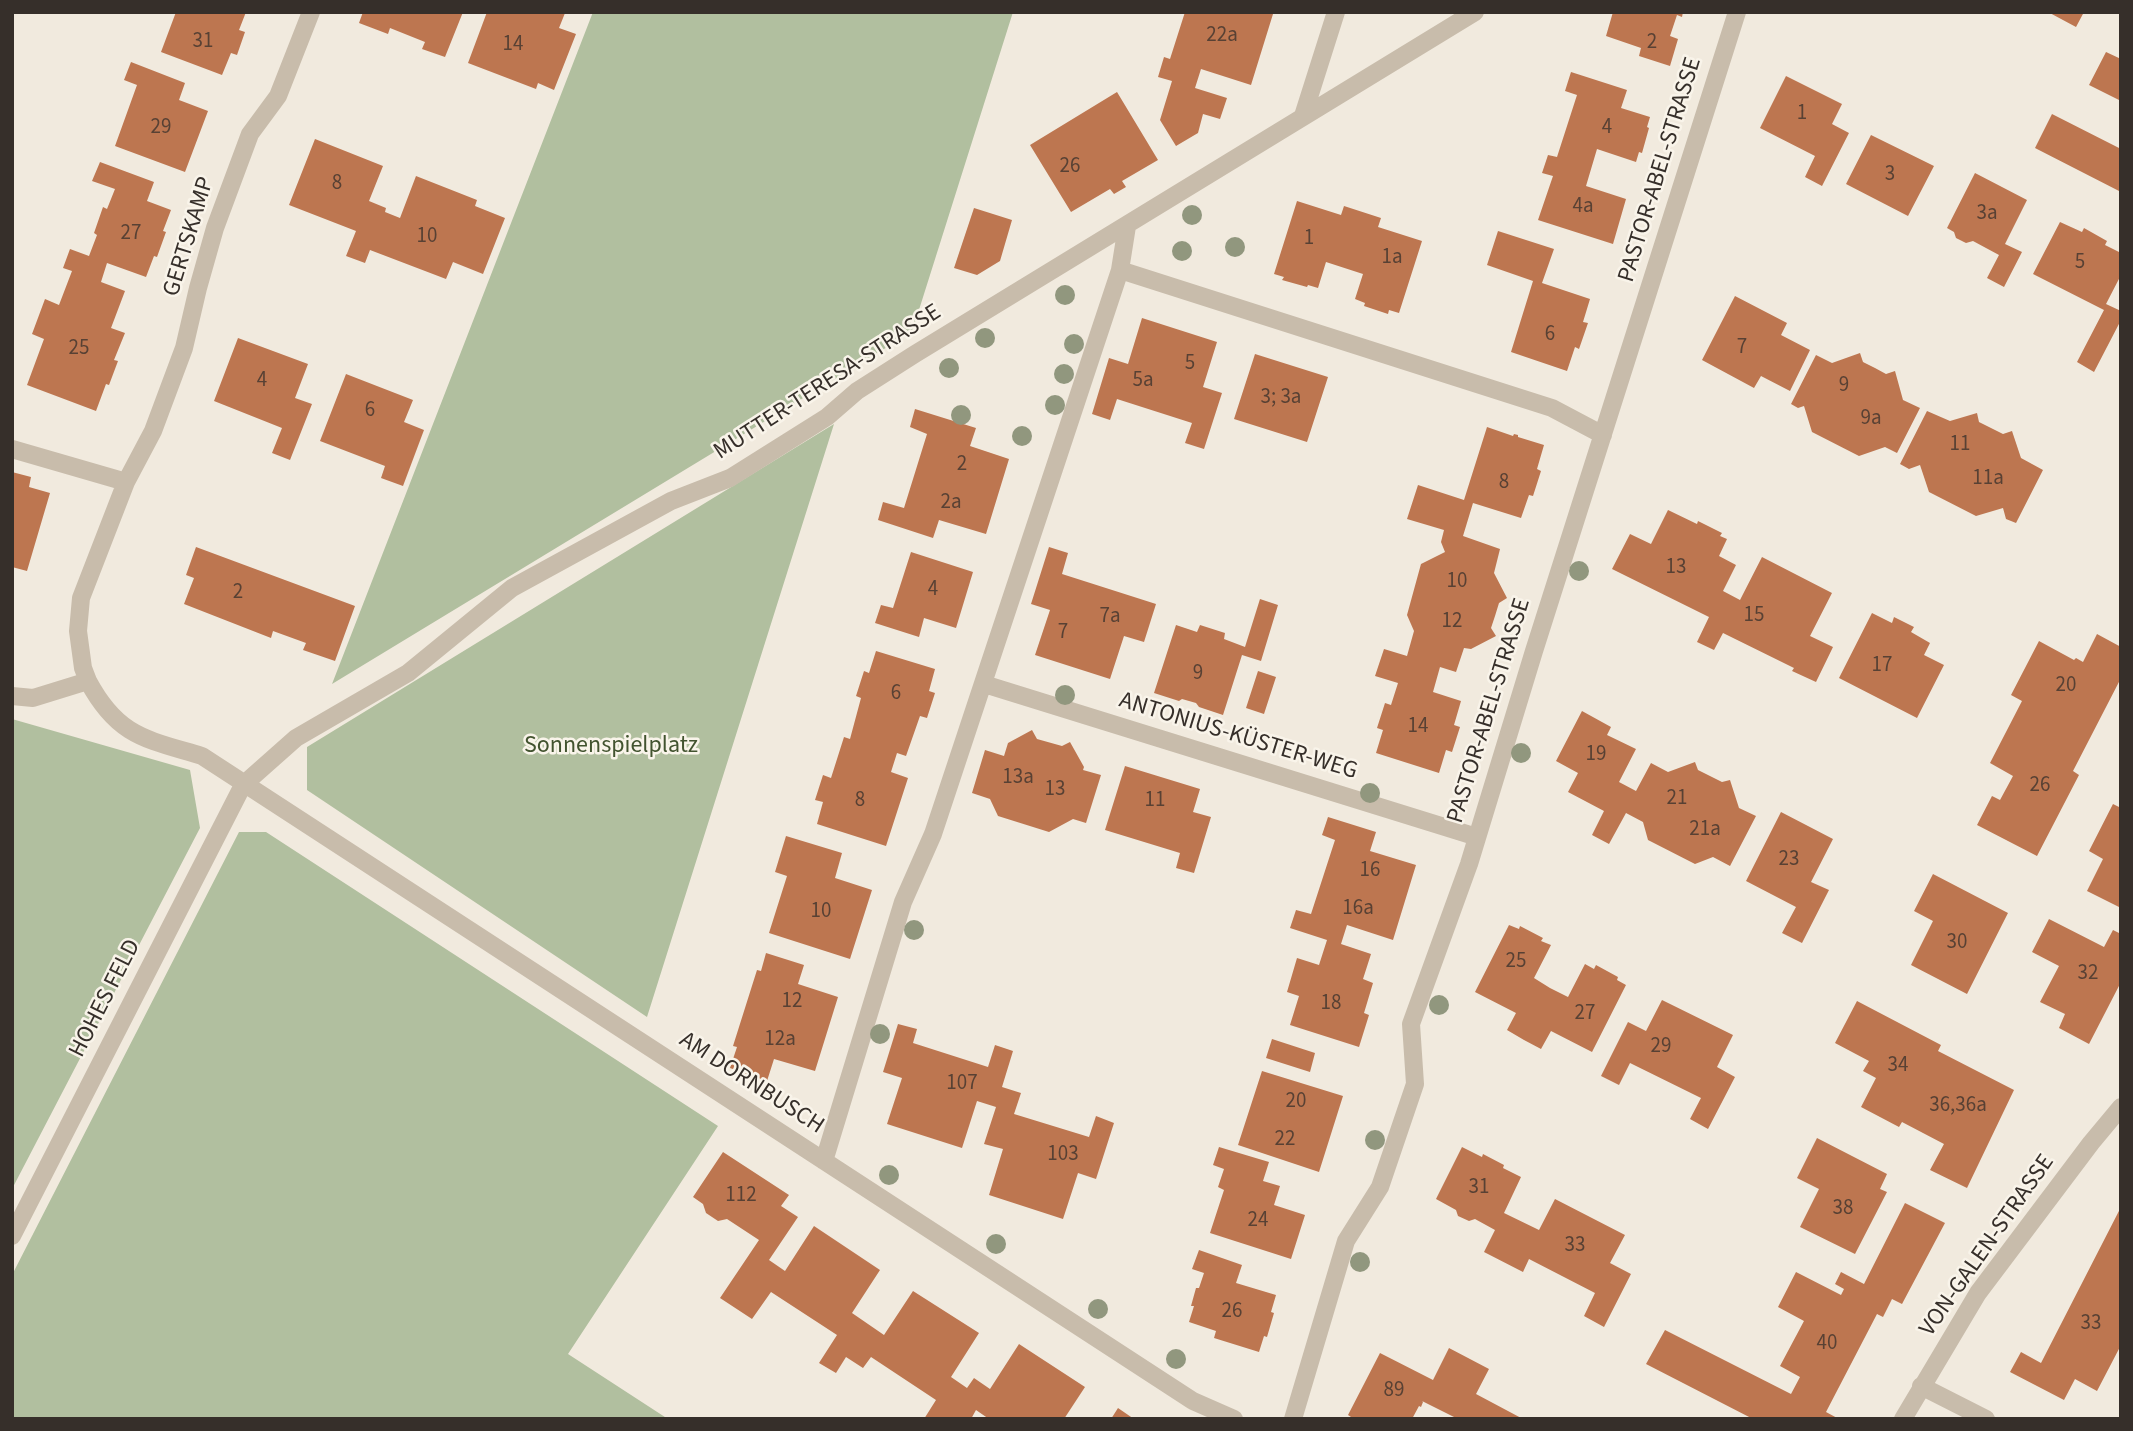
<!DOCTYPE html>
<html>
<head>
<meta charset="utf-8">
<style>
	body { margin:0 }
	#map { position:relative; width:2133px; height:1431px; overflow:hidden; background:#f1eade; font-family:"Source Sans 3",sans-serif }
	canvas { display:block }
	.frame { position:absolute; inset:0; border:14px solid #362f2a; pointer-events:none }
</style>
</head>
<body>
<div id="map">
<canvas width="2133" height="1431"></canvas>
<div class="frame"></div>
</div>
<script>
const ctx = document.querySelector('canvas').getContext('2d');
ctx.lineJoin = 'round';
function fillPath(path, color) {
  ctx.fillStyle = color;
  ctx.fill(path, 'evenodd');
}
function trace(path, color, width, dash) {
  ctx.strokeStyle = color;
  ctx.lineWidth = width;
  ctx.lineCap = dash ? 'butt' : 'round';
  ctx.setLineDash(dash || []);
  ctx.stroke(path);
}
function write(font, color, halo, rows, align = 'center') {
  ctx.font = font + ' "Source Sans 3",sans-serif';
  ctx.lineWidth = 5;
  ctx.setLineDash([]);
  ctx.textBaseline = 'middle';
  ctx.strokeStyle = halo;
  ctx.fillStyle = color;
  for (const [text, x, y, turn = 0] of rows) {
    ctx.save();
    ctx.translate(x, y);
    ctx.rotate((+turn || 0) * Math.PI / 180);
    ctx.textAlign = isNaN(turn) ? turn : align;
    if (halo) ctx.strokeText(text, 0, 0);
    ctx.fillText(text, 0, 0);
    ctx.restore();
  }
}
const green = new Path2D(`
	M593,12H1013L912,332L332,684Z
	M834,424L647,1017L307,790V747Z
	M12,719L190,770L200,828L12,1189Z
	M239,832H266L718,1126L568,1354L668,1419H12V1275Z`);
const building = new Path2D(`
	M176,12H246L239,30L245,32L237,55L231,53L222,75L161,52Z
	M363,12H463L445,57L422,49L425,42L390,28L388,34L359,23Z
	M487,12L565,13L559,28L576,34L554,90L538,83L536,89L468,63Z
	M1185,12L1273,14L1251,85L1201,69L1195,88L1227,98L1220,119L1203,114L1198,133L1176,146L1160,120L1172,81L1158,77L1164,57L1170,59Z
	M1613,12H1683L1682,17L1677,15L1670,36L1678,39L1670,66L1639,56L1641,48L1606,36Z
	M2048,12H2084L2076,27Z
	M2106,52L2121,59V101L2089,85Z
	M131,62L185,83L179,100L208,111L185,172L115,146L137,85L124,80Z
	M1571,72L1627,90L1621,108L1650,117L1647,127L1649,128L1642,153L1639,152L1636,162L1597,149L1586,186L1626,199L1613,244L1538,220L1553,176L1542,173L1548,155L1557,157L1577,95L1565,91Z
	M1786,76L1842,104L1832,124L1849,133L1822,186L1805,177L1815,156L1760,128Z
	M1117,92L1158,160L1122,181L1126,187L1114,194L1110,189L1071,212L1030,145Z
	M2052,114L2121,149V192L2035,148Z
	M1871,135L1934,166L1908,216L1846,184Z
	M315,139L383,166L369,201L386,208L385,212L400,218L416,176L477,200L475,206L505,218L483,274L453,262L446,279L370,250L365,263L346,256L356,231L289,205Z
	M100,162L154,182L147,201L171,210L163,231L166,232L157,257L154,256L146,277L107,263L101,282L125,291L111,328L125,333L114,360L118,361L109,385L106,384L96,411L27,385L44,339L32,334L45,299L59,305L72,271L63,268L70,249L89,256L97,235L94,233L103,207L107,209L115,189L92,181Z
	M1975,173L2027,200L2005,244L2022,252L2004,287L1987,278L1999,255L1973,241L1966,243L1956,238L1954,232L1947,228Z
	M1297,201L1341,215L1344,206L1381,218L1378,227L1422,241L1399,313L1389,310L1388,314L1364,306L1365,303L1355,299L1363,274L1326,262L1318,288L1308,285L1307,287L1282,280L1284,277L1274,274Z
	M974,208L1012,220L1000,261L977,275L954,268Z
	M2060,222L2082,232L2084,228L2107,241L2105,245L2121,253V275L2106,304L2121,311V320L2094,372L2077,362L2104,310L2033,274Z
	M1498,231L1554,249L1542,283L1590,299L1583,322L1588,323L1579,349L1575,347L1567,371L1511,352L1533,281L1487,265Z
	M1735,296L1787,323L1781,335L1810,350L1790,391L1761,376L1754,388L1702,360Z
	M1142,318L1217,342L1203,387L1222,393L1204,449L1185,443L1192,423L1117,399L1110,420L1092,414L1109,358L1128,364Z
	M238,338L308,364L295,398L312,404L290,460L272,453L282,428L214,401Z
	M1860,353L1863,362L1875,368L1886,374L1895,371L1903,400L1920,408L1897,453L1885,447L1859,456L1812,432L1804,406L1798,408L1791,404L1816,355L1832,363Z
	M1255,354L1328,377L1307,442L1234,419Z
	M346,374L413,400L404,422L424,430L403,486L381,478L385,466L320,441Z
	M915,409L976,428L970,446L1009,459L986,534L939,520L933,538L878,520L883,502L904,508L927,434L910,427Z
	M1927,411L1950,421L1977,413L1979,422L2003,434L2012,431L2021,458L2043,470L2016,523L2006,519L2003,508L1976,516L1929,492L1920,465L1909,469L1900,464Z
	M1487,427L1513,436L1514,434L1518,435V437L1544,445L1537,469L1541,471L1533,496L1529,495L1521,518L1473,503L1463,536L1500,549L1494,573L1507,598L1499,603L1495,616L1491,628L1496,636L1471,649L1464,648L1456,672L1440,667L1433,692L1461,701L1454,725L1460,727L1452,752L1446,750L1439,773L1376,753L1383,730L1377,728L1385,703L1391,705L1398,683L1375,676L1384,649L1407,656L1414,631L1407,615L1421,564L1445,552L1441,542L1444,530L1407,519L1418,485L1464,500Z
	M12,472L31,477L29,487L50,493L27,571L12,567Z
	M1668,510L1697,524L1698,521L1722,533L1720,536L1727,539L1719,556L1736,565L1723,591L1740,600L1762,557L1832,593L1810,636L1833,647L1816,682L1792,671L1794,668L1723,633L1714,650L1697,642L1709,617L1612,569L1630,534L1651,544Z
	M196,547L355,606L335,661L303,650L306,643L273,631L271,638L184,604L194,578L186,575Z
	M1049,547L1068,553L1062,574L1156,604L1144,642L1124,636L1110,679L1035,655L1050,610L1031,604Z
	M911,552L973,572L956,628L924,618L919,637L875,623L881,605L893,608Z
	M1260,599L1278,605L1261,661L1242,655L1223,715L1199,707L1196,703L1182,699L1179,701L1154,693L1176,625L1197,632L1200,625L1225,633L1224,639L1245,647Z
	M1872,613L1892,623L1894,617L1914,627L1911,632L1930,643L1924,655L1944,665L1917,718L1839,678Z
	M2097,634L2121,647V678L2073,771L2079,775L2037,856L1977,825L1992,796L2000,800L2013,776L1990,763L2022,701L2011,695L2039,641L2074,660L2076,658L2083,662Z
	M876,651L935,669L929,691L935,693L927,718L920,716L906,756L897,753L891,772L908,778L886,846L817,824L823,802L815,800L823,775L831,778L844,737L850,739L861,698L856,696L864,671L869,673Z
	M1258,671L1276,677L1264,714L1246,708Z
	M1582,711L1611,727L1607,735L1636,749L1619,782L1636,791L1651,763L1668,772L1695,762L1698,770L1722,782L1730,780L1739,808L1756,816L1730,866L1713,857L1695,864L1648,840L1643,822L1626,813L1609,844L1592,835L1604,811L1568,792L1578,773L1556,761Z
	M1032,730L1037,739L1062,746L1070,742L1084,767L1083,770L1101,775L1086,823L1073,819L1049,832L998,816L990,799L972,793L985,750L1004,756L1008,743Z
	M1125,766L1200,789L1193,812L1211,817L1194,873L1176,868L1180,853L1105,830Z
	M2113,804L2121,808V908L2087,891L2103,859L2089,851Z
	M1781,812L1833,839L1811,882L1829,890L1802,943L1782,933L1796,907L1746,881Z
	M1328,817L1376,832L1370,851L1416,865L1393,940L1347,925L1341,944L1371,954L1363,979L1373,983L1364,1013L1369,1015L1359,1047L1290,1025L1299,996L1287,992L1297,958L1319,965L1327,940L1290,928L1296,910L1311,914L1335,840L1322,835Z
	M786,836L842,853L835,878L872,890L850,959L769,933L787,876L775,872Z
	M1933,874L2008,913L1967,994L1911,965L1933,921L1914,911Z
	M2049,919L2104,947L2113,930L2121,934V982L2089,1044L2059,1028L2065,1014L2040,1002L2059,966L2032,952Z
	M1509,925L1519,929L1520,926L1543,938L1541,941L1551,945L1534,978L1550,988L1568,997L1585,964L1594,969L1596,965L1618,977L1617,980L1626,985L1592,1052L1551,1031L1541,1049L1524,1040L1507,1030L1516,1013L1475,992Z
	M766,953L804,965L798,984L838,997L815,1071L774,1059L767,1081L730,1068L737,1047L733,1046L757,970L761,971Z
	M1662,1000L1733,1035L1717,1067L1735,1077L1708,1129L1690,1119L1701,1098L1630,1063L1619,1085L1601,1076L1628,1022L1646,1031Z
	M1857,1001L1941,1045L1938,1051L2014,1090L1967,1188L1930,1170L1944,1144L1902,1122L1899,1127L1861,1107L1876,1078L1863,1071L1869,1061L1835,1043Z
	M898,1024L917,1029L913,1043L988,1067L995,1045L1013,1051L1002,1087L1021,1093L1014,1114L1089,1137L1096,1116L1114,1123L1096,1179L1078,1173L1063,1219L989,1195L1003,1149L984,1144L996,1107L977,1101L962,1148L887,1124L902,1078L883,1072Z
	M1272,1039L1315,1053L1310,1072L1266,1058Z
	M1262,1071L1343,1096L1319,1172L1238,1145Z
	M1817,1138L1887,1174L1880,1189L1887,1192L1855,1254L1800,1227L1819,1189L1797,1178Z
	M1219,1147L1269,1162L1263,1181L1280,1186L1274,1205L1305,1215L1291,1259L1210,1233L1224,1190L1218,1187L1224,1169L1213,1165Z
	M1462,1147L1482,1157L1483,1154L1504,1165L1503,1168L1521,1177L1504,1213L1539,1230L1555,1199L1625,1235L1610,1263L1631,1274L1604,1327L1584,1316L1595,1293L1529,1259L1523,1272L1484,1252L1495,1230L1475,1219L1469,1221L1458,1216L1456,1210L1436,1199Z
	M723,1152L789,1195L781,1206L798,1217L769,1260L785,1271L814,1226L880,1270L852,1313L884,1335L913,1291L979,1333L951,1377L967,1388L974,1378L990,1389L1019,1344L1085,1387L1064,1419H989L976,1410L971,1419H924L936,1400L871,1357L863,1368L846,1357L836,1373L819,1363L837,1335L771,1292L752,1319L720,1298L759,1240L727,1219L718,1221L706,1213L703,1204L693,1197Z
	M1905,1203L1945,1223L1902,1304L1892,1299L1883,1317L1877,1314L1826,1412L1839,1419H1753L1646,1364L1665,1330L1791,1394L1800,1377L1780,1366L1804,1321L1778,1307L1796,1272L1841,1295L1844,1289L1835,1284L1841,1272L1864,1284Z
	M2121,1207V1345L2097,1391L2075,1379L2064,1400L2010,1372L2021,1352L2041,1363Z
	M1199,1250L1242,1265L1236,1283L1276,1295L1271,1312L1274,1313L1267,1337L1264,1336L1259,1352L1214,1338L1216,1331L1189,1322L1194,1306H1191L1196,1288H1199L1204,1273L1192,1269Z
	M1449,1348L1489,1369L1476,1394L1523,1419H1458L1422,1401L1423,1402L1421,1407L1419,1406L1412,1419H1354L1348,1415L1380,1353L1433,1380Z
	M1118,1408L1134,1419H1111Z`);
const service = new Path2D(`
	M1921,1386L1986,1419`);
const minor = new Path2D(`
	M1303,116L1336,12
	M1120,270L1552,408L1603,435
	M12,449L126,482
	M88,681L83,668L78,631L81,598L126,482L153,431L184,348L198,288L215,228L250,134L278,96L311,12
	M984,684L1477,837
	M12,696L33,698L88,681C118,737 146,739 202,756L1193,1401L1234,1419
	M824,1161L903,902L933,834L1120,270L1127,226
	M12,1236L243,785L296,738L408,673L512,588L671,501L730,478L827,417L857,391L915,354L1475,12
	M1293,1419L1346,1241L1380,1187L1415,1084L1411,1024L1469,864L1534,651L1737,12
	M1903,1419L1978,1293L2091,1143L2121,1107`);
const trees = [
	[1192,215],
	[1235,247],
	[1182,251],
	[1065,295],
	[985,338],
	[1074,344],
	[949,368],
	[1064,374],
	[1055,405],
	[961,415],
	[1022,436],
	[1579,571],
	[1065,695],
	[1521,753],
	[1370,793],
	[914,930],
	[1439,1005],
	[880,1034],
	[1375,1140],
	[889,1175],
	[996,1244],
	[1360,1262],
	[1098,1309],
	[1176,1359]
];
const numberNames = [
	["22a",1222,36],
	["31",203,42],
	["2",1652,43],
	["14",513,45],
	["1",1802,114],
	["29",161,128],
	["4",1607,128],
	["26",1070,167],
	["3",1890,175],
	["8",337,184],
	["4a",1583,207],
	["3a",1987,214],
	["27",131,234],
	["10",427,237],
	["1",1309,239],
	["1a",1392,258],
	["5",2080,263],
	["6",1550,335],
	["7",1742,348],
	["25",79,349],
	["5",1190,364],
	["4",262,381],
	["5a",1143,381],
	["9",1844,386],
	["3; 3a",1281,398],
	["6",370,411],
	["9a",1871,419],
	["11",1960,445],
	["2",962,465],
	["11a",1988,479],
	["8",1504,483],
	["2a",951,503],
	["13",1676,568],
	["10",1457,582],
	["4",933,590],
	["2",238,593],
	["15",1754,616],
	["7a",1110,617],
	["12",1452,622],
	["7",1063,633],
	["17",1882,666],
	["9",1198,674],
	["20",2066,686],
	["6",896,694],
	["14",1418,727],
	["19",1596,755],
	["13a",1018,778],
	["26",2040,786],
	["13",1055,790],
	["21",1677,799],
	["8",860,801],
	["11",1155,801],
	["21a",1705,830],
	["23",1789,860],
	["16",1370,871],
	["16a",1358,909],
	["10",821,912],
	["30",1957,943],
	["25",1516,962],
	["32",2088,974],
	["12",792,1002],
	["18",1331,1004],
	["27",1585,1014],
	["12a",780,1040],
	["29",1661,1047],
	["34",1898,1066],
	["107",962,1084],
	["20",1296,1102],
	["36,36a",1958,1106],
	["22",1285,1140],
	["103",1063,1155],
	["31",1479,1188],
	["112",741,1196],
	["38",1843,1209],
	["24",1258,1221],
	["33",1575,1246],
	["26",1232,1312],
	["33",2091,1324],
	["40",1827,1344],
	["89",1394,1391]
];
const streetNames = [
	["PASTOR-ABEL-STRASSE",1661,170,-73],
	["GERTSKAMP",190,237,-73],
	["MUTTER-TERESA-STRASSE",828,383,-33],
	["PASTOR-ABEL-STRASSE",1490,711,-73],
	["ANTONIUS-KÜSTER-WEG",1238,737,17],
	["HOHES FELD",106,999,-63],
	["AM DORNBUSCH",751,1084,33],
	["VON-GALEN-STRASSE",1988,1246,-55]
];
const parkNames = [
	["Sonnenspielplatz",611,747]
];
fillPath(green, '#b1bf9f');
fillPath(building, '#bd7650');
trace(service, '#c8bcab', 18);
trace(minor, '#c8bcab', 18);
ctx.fillStyle = '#91977e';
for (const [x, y] of trees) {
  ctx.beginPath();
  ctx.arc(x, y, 10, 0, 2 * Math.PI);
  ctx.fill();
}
write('21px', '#584134', null, numberNames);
write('24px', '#362f2a', '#f9f4ea', streetNames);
write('24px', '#42532f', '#f9f4ea', parkNames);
</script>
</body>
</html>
